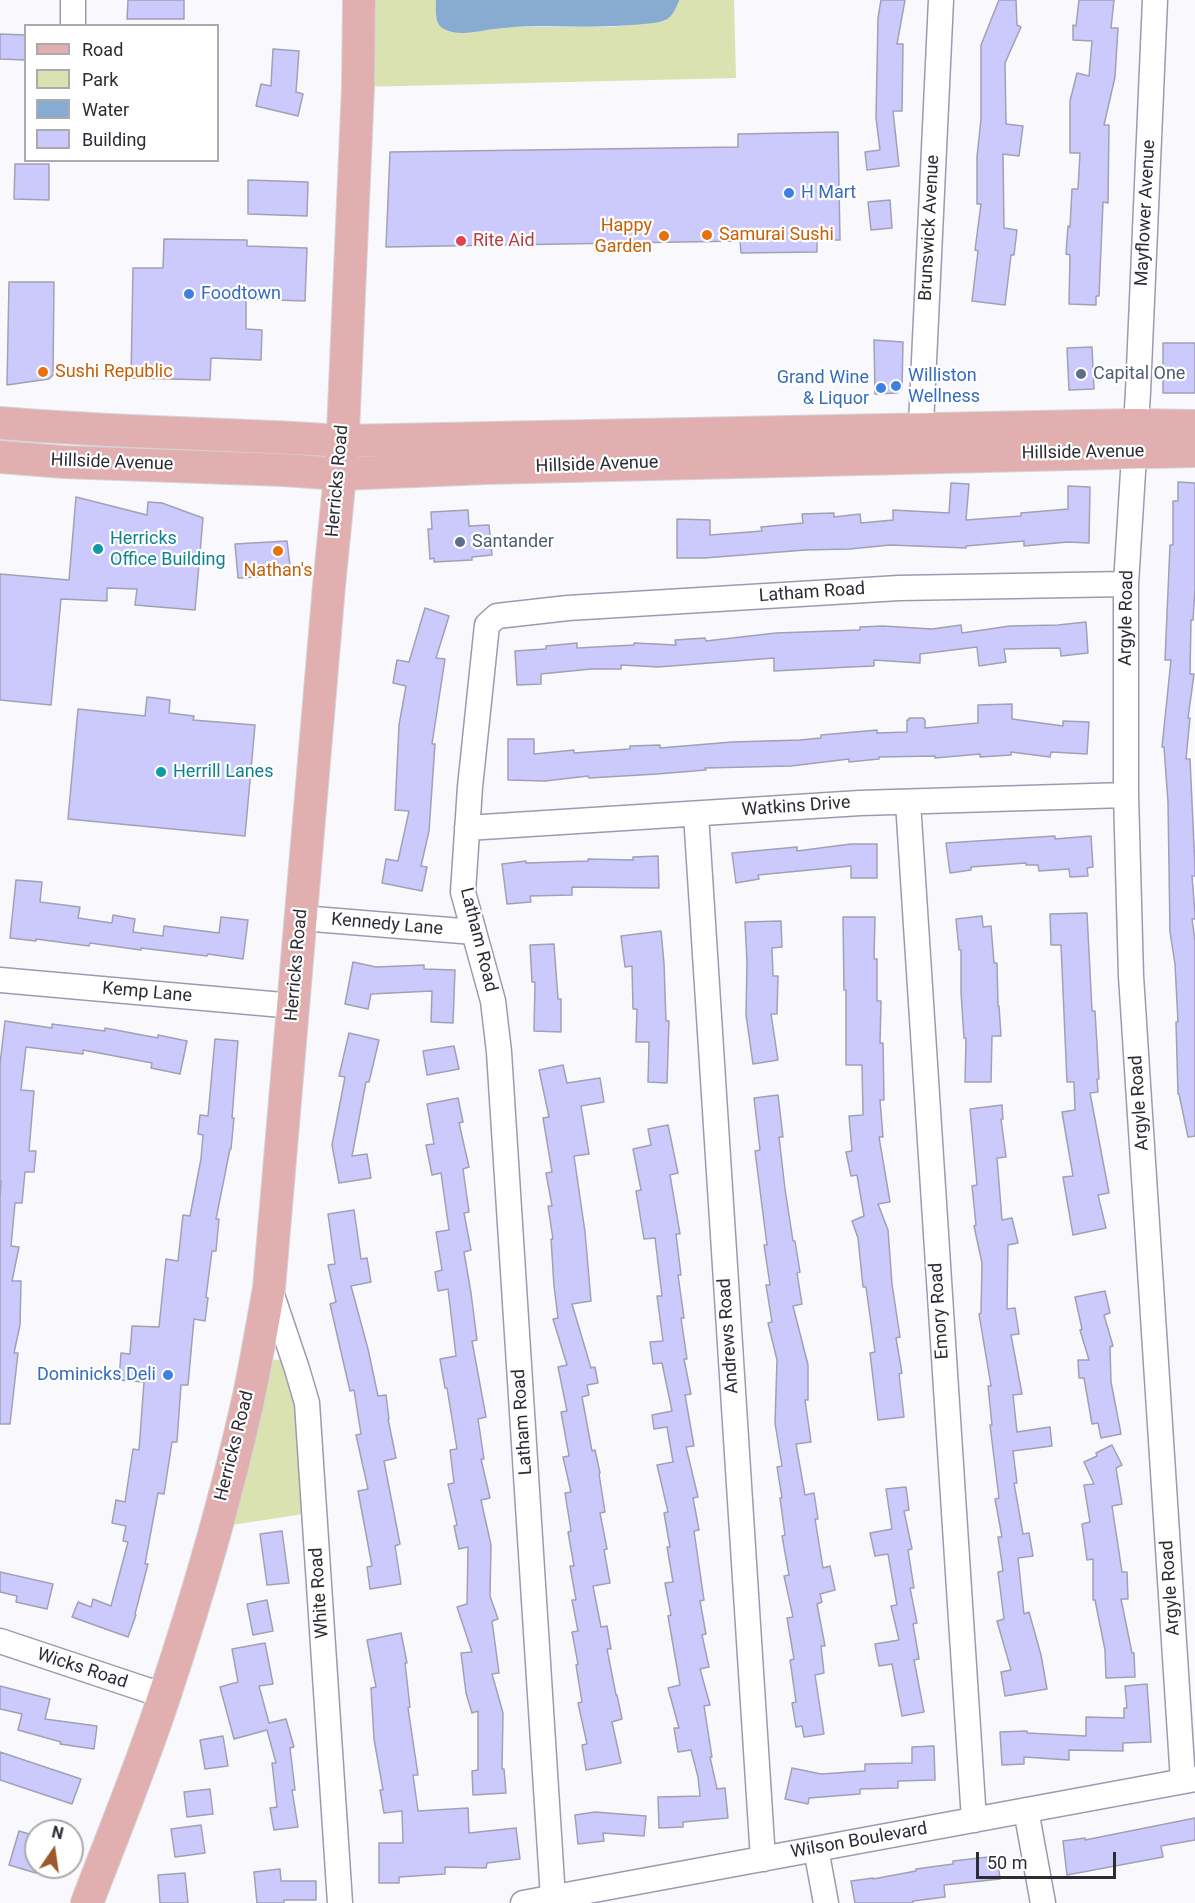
<!DOCTYPE html>
<html>
<head>
<meta charset="utf-8">
<style>
	body { margin:0 }
	#map { position:relative; width:1195px; height:1903px; overflow:hidden; background:#f9f9fd; font-family:Roboto,sans-serif }
	canvas { display:block }
	.legend { position:absolute; left:24px; top:24px; width:195px; height:138px; box-sizing:border-box; background:#fff; border:2px solid #ababae; margin:0; padding:8px 10px; list-style:none; font-size:18px; color:#2d2c35 }
	.legend li { display:flex; align-items:center; gap:12px; height:30px }
	.legend b { width:30px; border:2px solid #ababae }
	.north { position:absolute; left:24px; top:1819px; width:60px; height:60px; box-sizing:border-box; background:#fff; border:2px solid #ababae; border-radius:50%; rotate:13deg; font-size:16px; font-weight:700; line-height:24px; text-align:center; color:#2d2c35 }
	.north::after { content:''; display:block; margin:auto; width:21px; height:27px; background:#9d592b; clip-path:polygon(50% 0,100% 100%,50% 72%,0 100%) }
	.scale { position:absolute; left:976px; top:1852px; width:140px; height:27px; box-sizing:border-box; border:3px solid #2d2c35; border-top:0; padding-left:8px; font-size:18px; line-height:21px; white-space:nowrap; color:#2d2c35; -webkit-text-stroke:4px #fff; paint-order:stroke }
</style>
</head>
<body>
<div id="map">
<canvas width="1195" height="1903"></canvas>
<ul class="legend">
<li><b style="height:8px;background:#e1afb0"></b>Road</li>
<li><b style="height:16px;background:#dbe2b1"></b>Park</li>
<li><b style="height:16px;background:#88abd2"></b>Water</li>
<li><b style="height:16px;background:#cccafc"></b>Building</li>
</ul>
<div class="north">N</div>
<div class="scale">50 m</div>
</div>
<script>
const ctx = document.querySelector('canvas').getContext('2d');
ctx.lineJoin = 'round';
function fillPath(path, color) {
  ctx.fillStyle = color;
  ctx.fill(path, 'evenodd');
}
function trace(path, color, width, dash) {
  ctx.strokeStyle = color;
  ctx.lineWidth = width;
  ctx.lineCap = dash ? 'butt' : 'round';
  ctx.setLineDash(dash || []);
  ctx.stroke(path);
}
function write(font, color, halo, rows, align = 'center') {
  ctx.font = font + ' Roboto,sans-serif';
  ctx.lineWidth = 4.5;
  ctx.setLineDash([]);
  ctx.textBaseline = 'middle';
  ctx.strokeStyle = halo;
  ctx.fillStyle = color;
  for (const [text, x, y, turn = 0] of rows) {
    ctx.save();
    ctx.translate(x, y);
    ctx.rotate((+turn || 0) * Math.PI / 180);
    ctx.textAlign = isNaN(turn) ? turn : align;
    if (halo) ctx.strokeText(text, 0, 0);
    ctx.fillText(text, 0, 0);
    ctx.restore();
  }
}
const green = new Path2D(`
	M362,0H436V18L480,31L503,27H610L665,21L679,0H734L736,78L360,87Z
	M286,1359L300,1404L310,1513L225,1526L260,1361Z`);
const water = new Path2D(`
	M436,0H679V1C675,10 672,18 663,21C653,24 641,24 631,25C588,29 545,24 503,28C485,29 460,38 444,29C434,24 436,10 436,0Z`);
const building = new Path2D(`
	M128,0H184V19H127Z
	M881,0H905L897,44H903L902,111H893L899,166L867,170L865,152L880,150L876,118L878,18Z
	M999,0H1016L1017,25L1021,27L1005,63L1006,124L1023,126L1019,156L1003,154L1004,228L1017,230L1014,255H1011L1005,305L972,301L978,251L975,250L981,204H977V157L981,119V45Z
	M1079,0H1114L1111,28H1118L1115,77L1104,125H1109L1108,203L1103,202L1099,296H1096V305L1069,304L1070,255L1066,254L1068,226L1070,227L1072,189H1078L1080,153H1070V101L1077,73L1089,76L1092,41L1073,40V25L1076,26Z
	M0,34L26,35V60L0,59Z
	M273,49L299,51L296,92L303,94L298,116L256,106L261,84L271,86Z
	M838,132L840,240H817V252L741,253L740,241L386,247L390,152L738,147V134Z
	M15,164H49V200L14,199Z
	M248,180L308,182L307,216L248,214Z
	M890,200L892,228L871,230L868,202Z
	M164,239L247,240V246L307,248L305,301L246,299V329L262,330L261,360L211,358L210,380L131,378L133,268H163Z
	M9,282H54L53,375L49,379L7,385Z
	M874,340L903,342L902,389L897,393L875,394Z
	M1163,343H1195V393H1163Z
	M1092,347L1094,389L1069,390L1067,348Z
	M1178,482L1195,483V588L1193,620H1191L1190,674H1194L1188,718H1190L1186,759H1190L1195,867V876H1192L1195,914V919H1192L1195,941V1136L1188,1137L1179,1094H1178L1176,1022H1178L1175,964L1170,932L1168,802L1164,747H1162L1171,660H1165L1170,545H1173V501H1178Z
	M951,483L969,484L966,520L1021,516V513L1068,509V486L1090,487L1089,543L1068,542L1024,546V541L966,546V548L890,545L850,549L805,550L705,558H677V519L710,520V535L762,531L761,527L803,523L802,514L834,513V517L860,514L861,523L893,520V510L949,513Z
	M76,497L147,515L148,502L162,503L203,518L195,610L135,605L137,589L107,588V601L61,599L51,705L0,700V574L69,580Z
	M468,510L469,526L489,525L492,555L472,557V560L434,562V558L430,559L428,529H432L431,512Z
	M287,541L290,566L258,568L259,577L238,578L235,544Z
	M425,608L449,616L436,658L445,659L432,744H435L429,831L421,866L427,867L422,891L382,883L386,859L398,861L409,811L395,810L399,725L406,686L393,683L397,660L409,662Z
	M1086,622L1088,653L1061,656L1060,648L1004,649L1006,662L979,666L977,647L920,654V663L874,660V666L850,667L774,671V658L658,667L621,665V669H591L541,674V684L517,685L515,651L546,649V646L577,643V648L634,645V643L676,645L675,640L705,638L706,641L776,633L860,630V627L883,626L932,629L961,625L962,633L1010,626L1058,625Z
	M147,697L170,700L169,713L194,716L193,720L255,725L245,836L68,819L78,709L145,716Z
	M1012,704V719L1063,726V721L1089,722L1087,754L1051,752L1050,757L1011,752V755L980,757V754L935,758V756L879,757V759L849,762V759L791,766L705,768L706,770L657,774L589,778L588,776L545,781L508,780V739H534V754L574,750V753L630,749V746L660,745V748L732,742L800,740L821,738V735L877,730V733L907,732V720H909V718H923L925,720V728L978,723V705Z
	M1055,836V839L1091,836L1093,867L1087,868L1088,876L1070,877L1069,869L1039,871L1038,865H1026V863L971,867V870L950,873L946,843Z
	M851,844H877V878H851V866L758,875L759,879L736,883L732,853L797,847V851Z
	M658,856L659,888L572,887V895L530,896L531,902L507,904L502,864L526,861V863L588,861V859L633,860V857Z
	M16,880L42,882L40,902L80,907L78,918L112,923L113,915L135,919L133,932L163,936L164,926L219,933L221,917L248,920L243,959L208,954L207,956L141,948V950L90,943L89,946L36,939V941L10,938Z
	M1087,913L1092,1011H1095L1099,1079H1097L1098,1092L1090,1093L1109,1193L1098,1195L1106,1228L1073,1235L1063,1177L1073,1176L1062,1112L1075,1110L1074,1082H1067L1061,945H1051L1050,914Z
	M982,916L983,927L991,926L994,963H997L998,1006H999L1001,1036H992L991,1082H965L966,1038H964L961,992V950H959L956,919Z
	M843,917H875L874,959H877V1001H881L880,1043H883L884,1100H880L883,1137H879L890,1202L878,1204L888,1230L892,1284L900,1337L896,1338L902,1373L899,1374L904,1417L878,1420L870,1353L875,1352L866,1287H863L858,1238L852,1221L864,1216L857,1175L851,1176L846,1152L852,1151L849,1116L863,1115L862,1065H846V990H844Z
	M781,921L782,947L772,948L773,976H778L777,1014H771L778,1060L753,1064L746,1015L747,962L745,922Z
	M661,931L664,963L666,1021H669L667,1083L648,1082L649,1042H636L637,1009H633L632,966L625,967L621,936Z
	M554,944L558,999H561V1032L534,1031L535,982H532L530,945Z
	M353,962L376,967L424,965V969L455,970L453,1023L431,1022L432,991L371,994L368,1009L345,1004Z
	M5,1021L52,1028V1024L105,1031V1028L158,1038V1035L187,1041L180,1074L151,1068L152,1063L83,1050V1054L26,1047L21,1090L34,1091L29,1151H36L34,1172H25L22,1203H15L11,1246L19,1247L12,1281H21L20,1325L14,1353H18L10,1424H0V1198L1,1181H0V1064Z
	M349,1033L379,1040L369,1082H366L352,1156L367,1154L371,1178L339,1183L332,1145L345,1077L339,1076Z
	M215,1039L238,1041L232,1118H234L231,1149H230L216,1219H219L216,1251H212L206,1297L208,1298L205,1321L194,1319L188,1385H181L177,1442H172L164,1494L158,1493L145,1564H148L135,1614L136,1615L128,1637L72,1617L78,1602L91,1607L93,1599L111,1606L128,1542L123,1541L126,1526L112,1523L116,1500L125,1502L133,1449L139,1450L144,1382L119,1380L121,1353L130,1354L132,1326L159,1327L166,1259L178,1261L183,1215L190,1216L201,1159L203,1135L198,1134L200,1115L208,1116Z
	M454,1046L459,1069L427,1075L423,1051Z
	M563,1065L567,1083L600,1078L604,1102L581,1106L589,1154L574,1156L585,1232L591,1301L572,1304L591,1368L595,1367L598,1383L587,1385L589,1395L582,1397L592,1451L595,1450L600,1473L599,1474L605,1512L600,1513L607,1549L604,1550L610,1583L593,1586L601,1627L607,1626L611,1649H607L616,1695H617L622,1719L612,1722L621,1763L586,1770L582,1745L587,1744L578,1703L582,1702L576,1665L578,1664L572,1632L578,1631L572,1600H576L570,1566H574L568,1532L571,1531L565,1493L571,1492L563,1457L569,1456L561,1412L567,1411L558,1367L567,1365L553,1319L558,1318L554,1286L551,1239H553L548,1206H552L546,1173L552,1172L543,1118L549,1117L539,1070Z
	M778,1095L783,1137H779L785,1189L793,1241H795L800,1272L797,1273L802,1304L793,1306L808,1365V1400H805L811,1442L796,1444L805,1495L814,1493L818,1519H815L823,1568L830,1566L835,1590L820,1594L822,1602L817,1604L825,1646H821L824,1673L815,1675L824,1734L804,1737L802,1726L796,1727L792,1703L796,1702L790,1660L794,1659L787,1618L793,1617L784,1576L789,1575L782,1536L785,1535L780,1498H782L777,1467L782,1466L775,1423L777,1360L768,1323L772,1322L766,1285H770L764,1245H767L755,1151L760,1150L754,1098Z
	M458,1098L463,1122L459,1123L469,1167L463,1169L469,1212L464,1213L471,1250L464,1252L471,1293L477,1340L472,1341L486,1417L478,1419L484,1459H481L490,1498L481,1500L491,1545L490,1596L498,1619L492,1621L499,1673L492,1674L503,1713L502,1769H504L506,1793L473,1795L472,1771L478,1770V1711L472,1713L466,1693L461,1653L472,1652L457,1607L467,1604L468,1547L459,1549L454,1526L457,1525L448,1484L454,1483L450,1450L457,1449L447,1388H445L440,1359L456,1356L448,1289L438,1291L435,1272L442,1270L436,1232L449,1230L441,1173L432,1175L426,1145L434,1144L427,1104Z
	M1002,1105L1003,1119H1001L1006,1157L997,1158L1002,1220L1012,1218L1018,1243L1008,1245L1007,1309L1015,1308L1019,1334L1011,1335L1022,1394L1013,1395L1017,1432L1050,1427L1052,1446L1013,1451L1017,1483H1014L1023,1534L1029,1533L1033,1556L1018,1558L1024,1614L1029,1612L1041,1655L1047,1689L1005,1696L1001,1672L1011,1670L997,1621L1004,1619L998,1572L1003,1571L998,1537H1002L995,1499L999,1498L990,1425H992L988,1386H991L979,1314L981,1313L982,1263L974,1226L976,1225L972,1186L977,1185L970,1109Z
	M668,1125L678,1173L670,1175L680,1234H676L681,1275H678L684,1318H681L687,1359H684L691,1394L685,1395L694,1446L686,1447L698,1497L693,1498L699,1530L694,1531L704,1600L700,1601L706,1634L702,1635L709,1667L700,1669L710,1705L704,1706L712,1757H710L717,1789L725,1788L728,1818L683,1822V1827L659,1828L658,1797L700,1796L698,1777L691,1750L678,1752L674,1728H679L668,1688L680,1685L668,1616L671,1615L665,1583L673,1582L667,1547H670L664,1513L668,1512L657,1465L673,1462L667,1427L654,1429L652,1415L672,1411L662,1363L653,1364L650,1342L663,1341L657,1296H662L655,1238L644,1239L636,1191L641,1190L633,1149L651,1145L648,1129Z
	M354,1210L361,1259L367,1258L371,1282L351,1286L368,1349L378,1396L386,1395L389,1419H388L396,1458L384,1461L400,1544L395,1546L401,1584L370,1589L367,1567L372,1566L358,1491L368,1489L356,1435L361,1434L354,1390L350,1391L330,1304L336,1302L328,1265L335,1264L328,1214Z
	M1105,1291L1110,1313L1104,1315L1113,1346L1110,1347L1111,1382L1121,1434L1101,1438L1098,1423L1092,1424L1084,1378H1079L1078,1360H1089L1080,1330L1082,1329L1075,1297Z
	M1112,1445L1122,1465L1116,1468L1122,1504L1112,1506L1122,1572H1127L1128,1599H1121L1132,1653H1134L1135,1677L1106,1678L1105,1650L1095,1600H1093V1559L1087,1560L1082,1524L1090,1522L1084,1485L1094,1484L1084,1462L1097,1456L1096,1453Z
	M906,1487L909,1510L904,1511L912,1549L908,1550L914,1588H910L917,1623L913,1624L919,1659L914,1660L924,1712L902,1716L892,1664L879,1666L875,1644L899,1640L891,1606L897,1605L888,1554L875,1556L870,1533L892,1529L886,1489Z
	M282,1531L289,1583L267,1585L260,1534Z
	M0,1572L53,1584L47,1609L16,1602L17,1596L0,1592Z
	M267,1600L273,1631L253,1635L247,1604Z
	M401,1633L407,1663H405L410,1707L408,1708L418,1775H413L418,1811L468,1808L469,1833L516,1828L520,1859L487,1863L486,1868L445,1867V1874L399,1877V1883H379V1843H403L402,1811L384,1813L380,1790H383L374,1739L371,1688L376,1687L367,1640Z
	M265,1643L273,1684L259,1686L269,1723L286,1719L294,1747L290,1748L295,1790H292L298,1827L274,1830L270,1808L277,1807L272,1763H276L267,1730L234,1739L220,1687L238,1682L232,1649Z
	M1147,1684L1151,1742L1123,1743V1751L1069,1750V1760L1024,1757V1764L1002,1765L1000,1732L1027,1731V1733L1086,1736V1717L1124,1718V1708H1127L1125,1686Z
	M0,1686L50,1699L45,1719L97,1726L94,1749L60,1744L61,1742L18,1730L22,1714L0,1709Z
	M223,1736L228,1766L205,1769L200,1740Z
	M934,1746L935,1780L898,1781V1788L860,1789V1794L809,1798L808,1804L785,1799L792,1768L821,1774L865,1771V1764L912,1763V1747Z
	M0,1752L81,1779L72,1804L0,1780Z
	M210,1789L213,1814L187,1817L184,1792Z
	M595,1812L646,1816L644,1836L603,1833L604,1841L578,1844L575,1815Z
	M1195,1818V1840L1161,1846L1163,1857L1067,1875L1063,1841L1085,1838V1840Z
	M201,1825L205,1853L175,1857L171,1829Z
	M19,1831L36,1836V1873L9,1865Z
	M997,1856L1000,1879L944,1885L945,1897L913,1901V1903H855L851,1881L873,1878V1879L916,1871V1869L953,1864V1861Z
	M280,1869L281,1881H316V1900H284V1903H257L254,1872Z
	M185,1873L188,1903H160L158,1875Z`);
const minor = new Path2D(`
	M1155,0L1138,392L1126,584V795L1131,976L1183,1781
	M73,26V0
	M920,446L941,0
	M908,802L974,1820
	M696,814L763,1859
	M467,828L860,803L1126,795
	M301,918L474,932
	M0,980L294,1006
	M270,1289L297,1369L307,1403L340,1903
	M0,1641L165,1696
	M1026,1810L1043,1903
	M816,1849L826,1903
	M553,1898L499,1052L493,1001L463,892L470,787L487,625L497,616L568,608L899,588L1126,584
	M523,1903L1195,1779`);
const major = new Path2D(`
	M0,423C114,433 228,433 342,441L1135,425L1195,426
	M0,457L64,462L283,470L341,474L487,468L1195,451
	M87,1903C113,1834 142,1765 165,1694C197,1598 226,1499 248,1400C256,1363 262,1326 269,1288L329,586L342,455L358,87L359,0`);
const markers = [
	[789,193,6,"#3f7fe0"],
	[707,235,6,"#e8710a"],
	[664,236,6,"#e8710a"],
	[461,241,6,"#e0444e"],
	[189,294,6,"#3f7fe0"],
	[43,372,6,"#e8710a"],
	[1081,374,6,"#5c6f8a"],
	[896,386,6,"#3f7fe0"],
	[881,388,6,"#3f7fe0"],
	[460,542,6,"#5c6f8a"],
	[98,549,6,"#0f9aa8"],
	[278,551,6,"#e8710a"],
	[161,772,6,"#0f9aa8"],
	[168,1375,6,"#3f7fe0"]
];
const shopNames = [
	["H Mart",801,193],
	["Foodtown",201,294],
	["Williston",908,376],
	["Wellness",908,397],
	["Grand Wine",869,378,"right"],
	["& Liquor",869,399,"right"],
	["Dominicks Deli",156,1375,"right"]
];
const streetNames = [
	["Mayflower Avenue",1146,213,-87],
	["Brunswick Avenue",930,228,-87],
	["Hillside Avenue",1083,453,-1],
	["Hillside Avenue",112,463,2],
	["Hillside Avenue",597,465,-2],
	["Herricks Road",338,481,-85],
	["Latham Road",812,593,-4],
	["Argyle Road",1127,618,-89],
	["Watkins Drive",796,807,-4],
	["Kennedy Lane",387,925,5],
	["Latham Road",478,940,76],
	["Herricks Road",297,965,-85],
	["Kemp Lane",147,993,5],
	["Argyle Road",1140,1103,-94],
	["Emory Road",940,1311,-94],
	["Andrews Road",729,1336,-94],
	["Latham Road",523,1422,-94],
	["Herricks Road",235,1446,-76],
	["Argyle Road",1171,1588,-94],
	["White Road",320,1593,-94],
	["Wicks Road",82,1669,18],
	["Wilson Boulevard",859,1841,-10]
];
const foodNames = [
	["Happy",652,226,"right"],
	["Garden",652,247,"right"],
	["Samurai Sushi",719,235],
	["Sushi Republic",55,372],
	["Nathan's",278,571,"center"]
];
const healthNames = [
	["Rite Aid",473,241]
];
const serviceNames = [
	["Capital One",1093,374],
	["Santander",472,542]
];
const cultureNames = [
	["Herricks",110,539],
	["Office Building",110,560],
	["Herrill Lanes",173,772]
];
fillPath(green, '#dbe2b1');
fillPath(water, '#88abd2');
fillPath(building, '#cccafc');
trace(building, '#a1a0b5', 1.5);
trace(minor, '#9d9aaf', 27);
trace(major, '#d5d5d7', 34);
trace(minor, '#fff', 24);
trace(major, '#e1afb0', 32);
for (const [x, y, r, color] of markers) {
  const dot = new Path2D();
  dot.arc(x, y, r, 0, 2 * Math.PI);
  ctx.fillStyle = color;
  ctx.fill(dot);
  trace(dot, '#fff', 2);
}
write('18px', '#366cbe', '#fff', shopNames, 'left');
write('18px', '#2d2c35', '#fff', streetNames);
write('18px', '#c56008', '#fff', foodNames, 'left');
write('18px', '#be3a42', '#fff', healthNames, 'left');
write('18px', '#4e5e75', '#fff', serviceNames, 'left');
write('18px', '#0d838f', '#fff', cultureNames, 'left');
</script>
</body>
</html>
